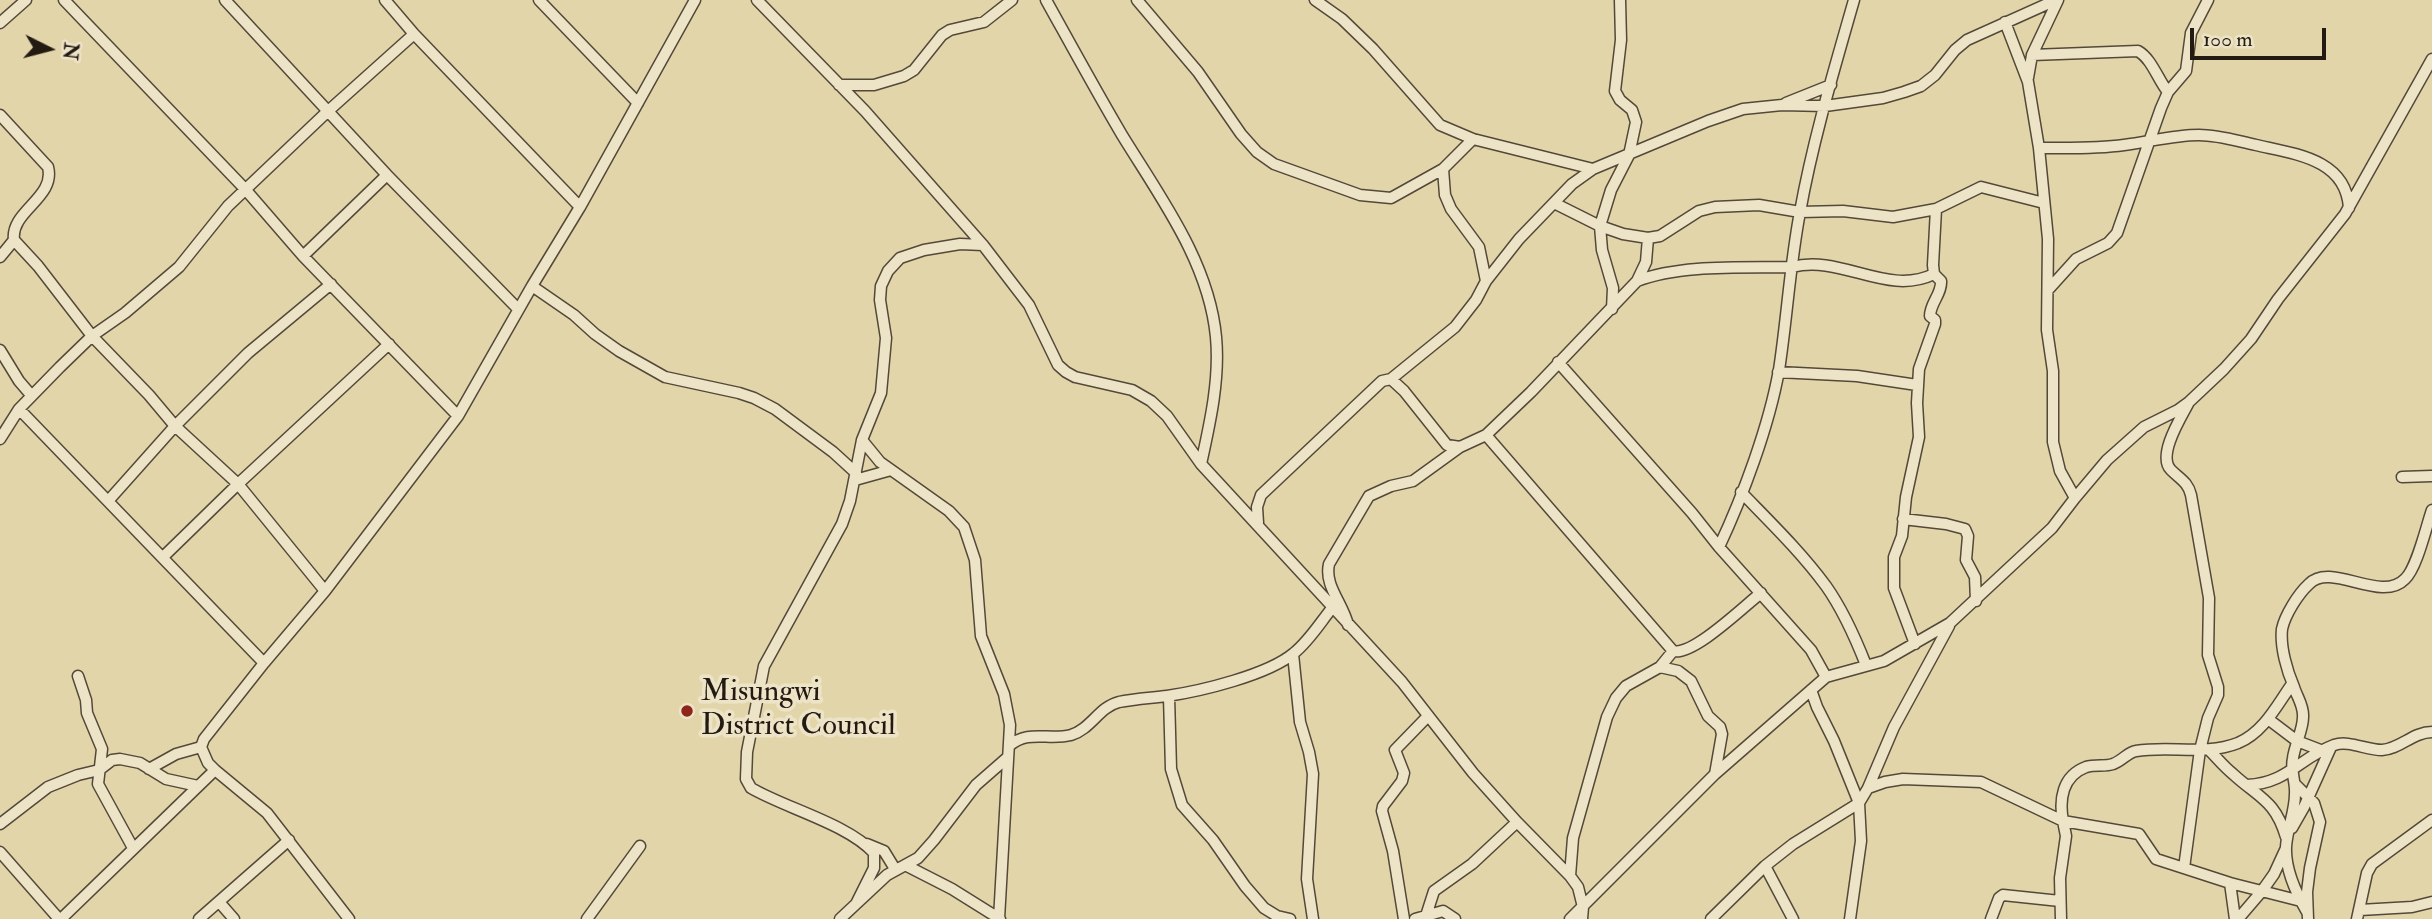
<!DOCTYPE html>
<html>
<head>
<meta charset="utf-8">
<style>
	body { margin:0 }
	#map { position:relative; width:2432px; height:919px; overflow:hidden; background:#e3d5aa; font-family:"IM FELL Double Pica",serif }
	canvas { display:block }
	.north { position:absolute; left:14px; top:14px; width:70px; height:70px; -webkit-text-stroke:5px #ede4c8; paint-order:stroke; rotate:96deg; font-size:19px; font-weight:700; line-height:28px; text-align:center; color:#231a12 }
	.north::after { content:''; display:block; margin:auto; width:24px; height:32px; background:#231a12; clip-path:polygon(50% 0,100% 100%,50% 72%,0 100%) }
	.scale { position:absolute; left:2190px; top:28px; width:136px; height:32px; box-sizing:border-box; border:4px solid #231a12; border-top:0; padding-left:9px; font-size:21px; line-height:24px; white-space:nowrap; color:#231a12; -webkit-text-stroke:5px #ede4c8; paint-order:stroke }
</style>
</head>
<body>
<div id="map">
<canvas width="2432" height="919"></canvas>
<div class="north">N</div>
<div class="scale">100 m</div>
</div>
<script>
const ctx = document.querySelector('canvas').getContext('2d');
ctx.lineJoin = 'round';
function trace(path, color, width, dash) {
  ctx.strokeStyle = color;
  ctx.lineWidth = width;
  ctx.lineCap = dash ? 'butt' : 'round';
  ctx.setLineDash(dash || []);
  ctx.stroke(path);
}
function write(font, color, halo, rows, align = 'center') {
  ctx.font = font + ' "IM FELL Double Pica",serif';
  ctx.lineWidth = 7;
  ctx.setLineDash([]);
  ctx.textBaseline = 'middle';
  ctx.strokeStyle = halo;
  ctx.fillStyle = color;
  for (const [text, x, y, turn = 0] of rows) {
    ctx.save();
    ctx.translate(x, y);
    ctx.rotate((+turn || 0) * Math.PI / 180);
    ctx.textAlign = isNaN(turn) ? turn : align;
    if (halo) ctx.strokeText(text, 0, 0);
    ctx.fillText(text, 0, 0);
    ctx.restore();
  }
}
const street = new Path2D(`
	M64,0L245,189L303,256L458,416
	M225,0L387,175L518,309
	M385,0L414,34L580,207
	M539,0L638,103
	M757,0L865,111L983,245L1029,305L1058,365L1066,372L1075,377L1132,390L1151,401L1167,416L1201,464L1402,682L1473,773L1517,822L1570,876L1578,887L1583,907L1582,919
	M1046,0C1071,45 1096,91 1122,135C1160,197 1209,262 1216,337C1220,379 1210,423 1201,464
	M1137,0L1198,72L1241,134L1257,152L1274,164L1360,195L1391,198L1443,169L1473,139
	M1315,0L1342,19L1373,49L1440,125L1473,139L1593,169
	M2005,22L2028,82L2039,148L2048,239L2047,330L2053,371V442L2060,471L2075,498
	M0,23L26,0
	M2032,55L2138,51C2152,59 2158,80 2168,92
	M2028,78L2032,55L2058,0
	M839,85H874L904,76L914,70L942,35L950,30L984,22L1012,0
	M1786,103L1831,85
	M0,115L48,167C56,198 10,211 14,240L38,266L92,336L149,395L175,426L238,484L325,591
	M2039,148C2067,148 2096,149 2124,145C2149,142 2173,135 2199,135C2219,135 2237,141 2256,145C2295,154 2346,159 2349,208
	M1443,169L1445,195L1451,209L1479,247L1486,281
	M1554,203L1600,226L1623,234L1648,238L1660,236L1699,211L1715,207L1759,205L1800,212L1843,211L1893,217L1936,209L1981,187L2044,203
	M303,256L387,175
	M0,257L14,240
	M1637,281L1646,262L1648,238
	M532,286L574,315L595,334L619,351L665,377L739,393L754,398L775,409L833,452L856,473
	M2048,290L2076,259L2108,243L2117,233L2161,108L2168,92L2186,71L2191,33L2208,0
	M1612,309L1613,288L1602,250L1600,226L1611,190L1629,155L1636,122L1632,110L1620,100L1615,91L1621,40L1620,0
	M0,350L19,381L31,395
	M1558,362L1692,513L1719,547L1811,650L1826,677
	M1778,372L1857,376L1917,385
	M1391,379L1455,327L1476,300L1486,281L1519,239L1572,184L1593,169L1708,121L1743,109L1782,105L1825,106L1883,98L1904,92L1921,86L1935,75L1955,50L1967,40L2056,0
	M19,409L264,663
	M1486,435L1673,651C1693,656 1743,607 1761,593
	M0,439L19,409L60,367L92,336L125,313L179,267L228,206L327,112L414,34
	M862,440L880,462L949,511L964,527L975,560L981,636L1004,694L1010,725L999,919
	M2402,477L2432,476
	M855,480L891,470
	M1741,492C1770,522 1801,552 1826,586C1843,610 1855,637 1866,665
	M109,500L175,426L248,353L331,284
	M1903,519L1946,524L1965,529L1968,536L1966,560L1975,577L1976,601
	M1258,523L1257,507L1261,495L1382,381L1391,379L1404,391L1447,445L1460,447L1486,435L1531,392L1637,281C1681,264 1744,268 1792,267C1841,254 1887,297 1934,274
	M1719,547C1743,496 1769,426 1779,370C1787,318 1790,264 1800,212C1813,140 1834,70 1854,0
	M163,557L238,484L389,344
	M1348,625C1343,603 1324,586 1329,564L1369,496L1391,486L1413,481L1460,447
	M1915,644L1894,588V557L1902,536L1906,497L1919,437L1917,403L1919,369L1935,324V320L1930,316C1930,303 1942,294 1941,281L1934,274L1933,265L1936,209
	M1293,654L1300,722L1309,752L1313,774L1307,879L1313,919
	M1660,667L1678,671L1691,681L1708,716L1720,727L1722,734L1715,774
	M78,676L86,700L87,713L102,749L98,784L133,848
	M2292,684C2277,705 2264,732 2238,743C2205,756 2170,745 2136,751C2128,752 2122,761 2113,764C2105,767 2095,764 2086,767C2062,776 2059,800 2063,821L2139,834L2156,859L2230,883L2301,901
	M1811,690L1817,707L1834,741L1859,803L1861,841L1850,919
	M1169,696L1171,769L1182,805L1213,840L1245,886L1264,908L1277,916L1290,919
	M2268,719L2297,741L2323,751
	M1009,746C1029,729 1048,741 1071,735C1091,729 1099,707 1119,702C1134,699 1151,698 1167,696C1201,691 1268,675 1294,653C1309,641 1320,623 1332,608
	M2209,750C2217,758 2224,767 2233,774C2259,798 2275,800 2286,837
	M149,769L176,754L201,747
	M2295,784L2314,803L2320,822L2310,868L2307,892L2308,919
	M2247,785C2288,783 2299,758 2334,745C2349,740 2366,750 2382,750C2400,749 2413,732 2432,732
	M1868,788L1885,782L1903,779L1981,782L2063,821L2066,836L2060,878L2061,919
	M0,824L48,787L78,775L99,770L112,760L120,759L140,763L166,779L198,786
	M2292,828L2304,807L2331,747
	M867,844L884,851L895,869
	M0,852L59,919
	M905,865L952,889L1000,919
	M1765,866L1793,919
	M2184,868L2200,750L2208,718L2218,695V687L2208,655L2209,598L2191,495C2188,482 2180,479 2171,470C2157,456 2180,419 2188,404
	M1570,876L1573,838L1607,717L1616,698L1626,686L1660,667L1673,651
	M2230,883L2235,919
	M857,902L874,868V853C848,824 785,808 751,788L746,779L747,752L764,666L842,524L850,501L862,440L881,393L886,338L880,300L881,286L888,271L900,258L924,250L960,244L983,245
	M220,903L234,919
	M2360,910L2412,907L2432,902
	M2307,912C2296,893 2285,869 2286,847C2287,829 2295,812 2295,794C2296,782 2290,771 2293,758C2295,744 2303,730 2303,717C2304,706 2297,697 2294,687C2287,671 2280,647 2282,629C2285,615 2298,594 2309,584C2331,561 2381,604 2405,579C2417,568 2426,527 2432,510
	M61,919L215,770
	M199,919L289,840
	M349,919L267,813L215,770L208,763L201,747L204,739L264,663L325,591L458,416L532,286L580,207L695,0
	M587,919L640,846
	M840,919L887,875L918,858L934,840L976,785L1008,757
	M1404,919L1393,851L1382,811L1383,806L1402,781L1404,773L1395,750L1428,716
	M1415,919L1443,911L1455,919
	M1425,919L1434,891L1472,864L1517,822
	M1570,919L1715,774L1826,677L1884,661L1950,623L2052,528L2075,498L2107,460L2144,427L2178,410L2189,402L2224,369L2251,339L2278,299L2345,214L2432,59
	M1711,919L1765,866L1793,844L1859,803L1868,788L1894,727L1949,626
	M1991,919L1999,898L2003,895L2060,901
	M2238,919L2262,891L2274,874L2286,848
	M2357,919L2367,873L2372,864L2432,820`);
const markers = [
	[687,711,7,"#8f2418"]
];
const poiNames = [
	["Misungwi",701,694],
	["District Council",701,728]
];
trace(street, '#534938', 13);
trace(street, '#ede4c8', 10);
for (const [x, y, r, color] of markers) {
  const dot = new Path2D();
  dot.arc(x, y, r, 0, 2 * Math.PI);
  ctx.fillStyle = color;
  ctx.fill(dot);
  trace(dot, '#ede4c8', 2.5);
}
write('30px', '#231a12', '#ede4c8', poiNames, 'left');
</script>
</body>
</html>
